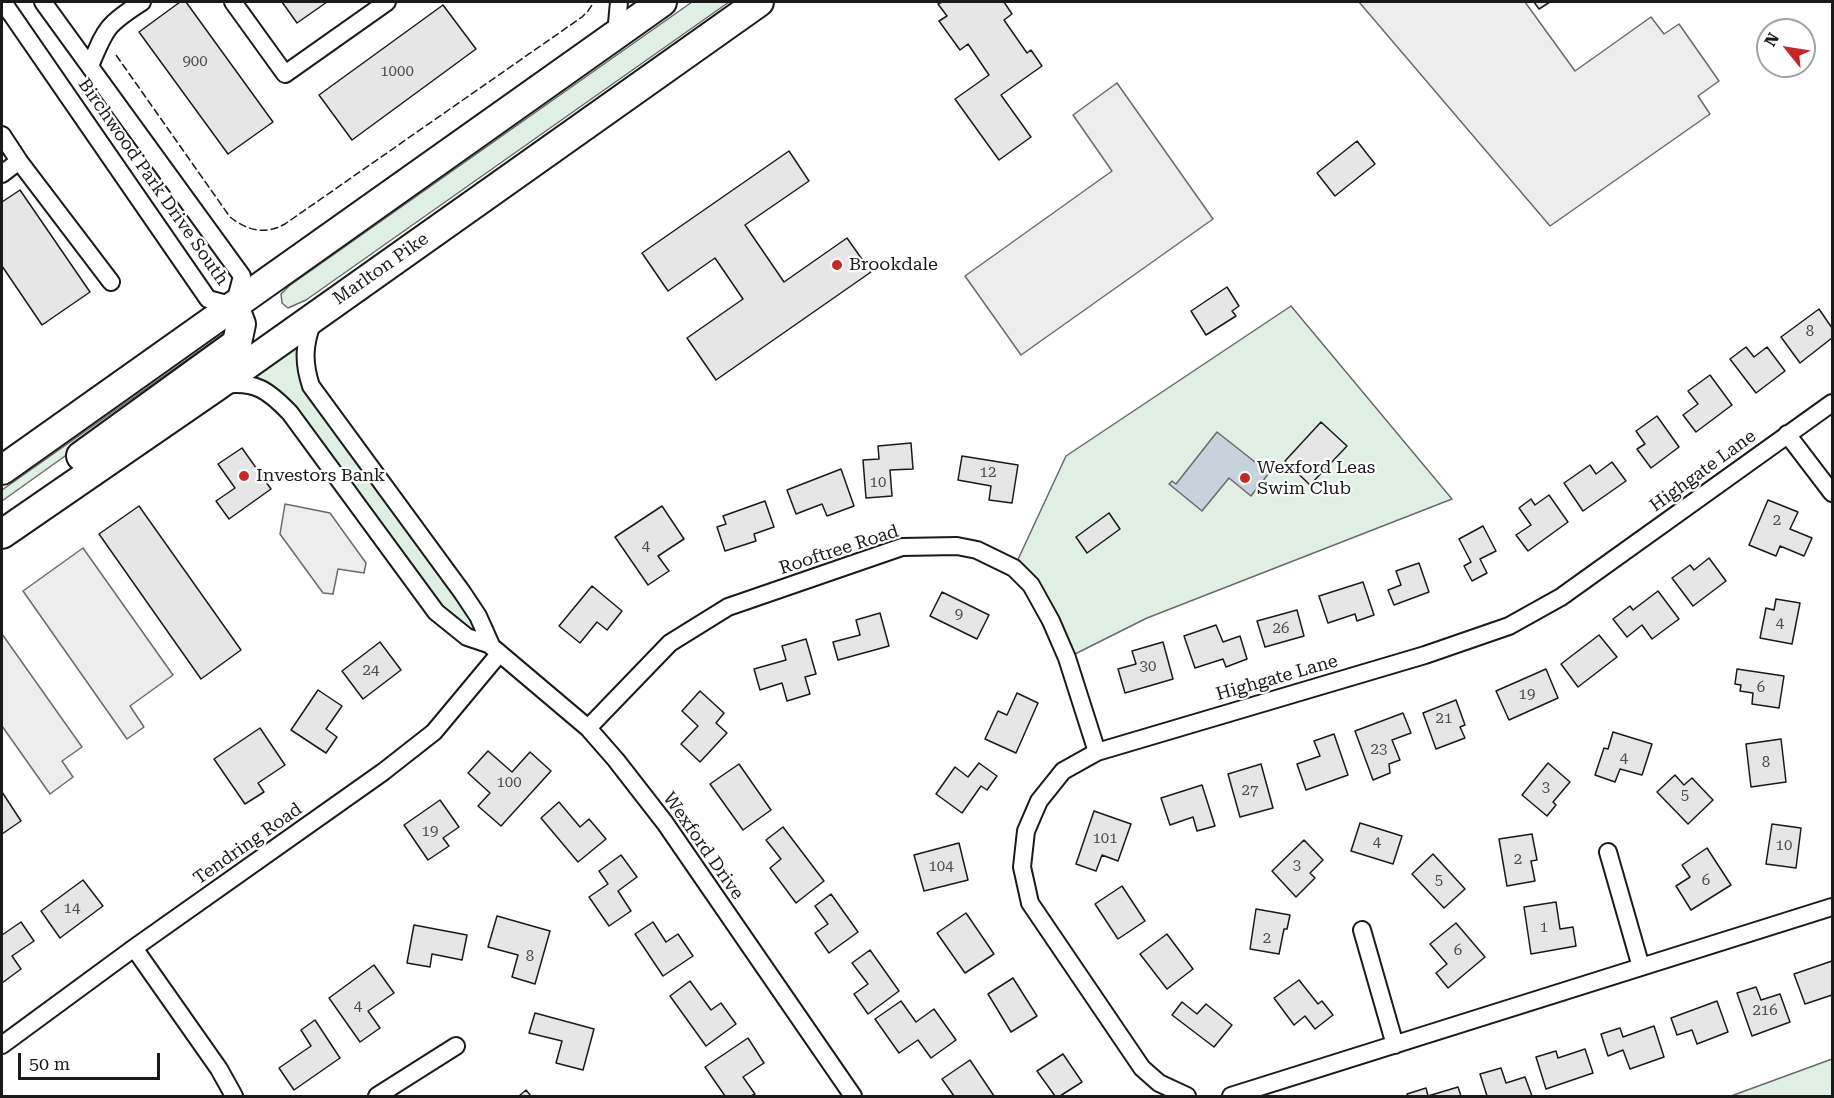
<!DOCTYPE html>
<html>
<head>
<meta charset="utf-8">
<style>
	body { margin:0 }
	#map { position:relative; width:1834px; height:1098px; overflow:hidden; background:#fff; font-family:"Roboto Serif",serif }
	canvas { display:block }
	.frame { position:absolute; inset:0; border:3px solid #1a1a1a; pointer-events:none }
	.north { position:absolute; left:1756px; top:18px; width:60px; height:60px; box-sizing:border-box; background:#fff; border:2px solid #a3a3a3; border-radius:50%; rotate:300deg; font-size:16px; font-weight:700; line-height:24px; text-align:center; color:#1a1a1a }
	.north::after { content:''; display:block; margin:auto; width:21px; height:27px; background:#c62828; clip-path:polygon(50% 0,100% 100%,50% 72%,0 100%) }
	.scale { position:absolute; left:18px; top:1053px; width:142px; height:27px; box-sizing:border-box; border:3px solid #1a1a1a; border-top:0; padding-left:8px; font-size:18px; line-height:21px; white-space:nowrap; color:#1a1a1a; -webkit-text-stroke:4px #fff; paint-order:stroke }
</style>
</head>
<body>
<div id="map">
<canvas width="1834" height="1098"></canvas>
<div class="frame"></div>
<div class="north">N</div>
<div class="scale">50 m</div>
</div>
<script>
const ctx = document.querySelector('canvas').getContext('2d');
ctx.lineJoin = 'round';
function fillPath(path, color) {
  ctx.fillStyle = color;
  ctx.fill(path, 'evenodd');
}
function trace(path, color, width, dash) {
  ctx.strokeStyle = color;
  ctx.lineWidth = width;
  ctx.lineCap = dash ? 'butt' : 'round';
  ctx.setLineDash(dash || []);
  ctx.stroke(path);
}
function write(font, color, halo, rows, align = 'center') {
  ctx.font = font + ' "Roboto Serif",serif';
  ctx.lineWidth = 4.5;
  ctx.setLineDash([]);
  ctx.textBaseline = 'middle';
  ctx.strokeStyle = halo;
  ctx.fillStyle = color;
  for (const [text, x, y, turn = 0] of rows) {
    ctx.save();
    ctx.translate(x, y);
    ctx.rotate((+turn || 0) * Math.PI / 180);
    ctx.textAlign = isNaN(turn) ? turn : align;
    if (halo) ctx.strokeText(text, 0, 0);
    ctx.fillText(text, 0, 0);
    ctx.restore();
  }
}
const green = new Path2D(`
	M692,2H729L306,300L288,308L282,303L281,294L289,286Z
	M1291,306L1452,499L1147,618L1067,658L1014,568L1066,456Z
	M315,316L306,371L491,645L436,612L290,413L238,383Z
	M229,330L222,344L2,501V490Z
	M1832,1059V1096H1731Z`);
const parking = new Path2D(`
	M1359,2H1525L1575,71L1651,17L1664,34L1679,24L1719,81L1698,96L1710,114L1550,226Z
	M1117,83L1213,219L1021,355L965,276L1112,171L1073,115Z
	M285,504L330,513L366,563L364,573L338,569L333,594L323,593L280,534Z
	M83,548L173,675L130,706L144,727L127,739L23,591Z
	M2,634L82,747L62,761L73,777L50,794L2,726Z`);
const water = new Path2D(`
	M1217,432L1269,473L1251,496L1229,478L1202,511L1169,484L1172,481L1176,484Z`);
const building = new Path2D(`
	M180,2H186L273,122L228,154L139,32Z
	M282,2H327L297,23Z
	M942,2H1004L1012,14L1004,20L1027,53L1031,50L1042,66L1001,95L1031,137L999,160L955,99L989,75L968,44L960,50L939,21L947,16L938,4Z
	M1534,2H1550L1539,9Z
	M443,5L476,49L352,140L319,95Z
	M1357,141L1375,164L1335,196L1317,173Z
	M789,151L809,181L745,225L784,282L847,238L871,272L716,380L687,338L743,299L715,258L668,291L642,253Z
	M20,190L90,292L42,325L2,266V202Z
	M1227,287L1239,306L1232,311L1236,316L1206,335L1191,311Z
	M1819,309L1832,328V338L1800,363L1781,337Z
	M1746,347L1754,357L1767,347L1785,371L1756,393L1730,359Z
	M1710,375L1732,405L1696,432L1683,415L1698,404L1688,391Z
	M1657,416L1679,447L1651,468L1637,449L1645,444L1636,431Z
	M1321,422L1347,446L1310,485L1285,461Z
	M911,443L913,469L890,470L892,496L866,498L863,460L879,459L878,446Z
	M242,448L271,489L229,519L216,501L235,488L218,464Z
	M962,456L1018,465L1012,503L989,500L991,486L958,480Z
	M1612,462L1626,481L1583,511L1564,483L1590,465L1596,474Z
	M841,469L854,506L827,516L822,504L796,514L787,490Z
	M1549,495L1568,522L1528,551L1516,535L1531,525L1519,508L1531,499L1535,505Z
	M1768,500L1798,512L1790,529L1812,538L1804,556L1780,546L1776,556L1749,545Z
	M765,501L774,527L754,534L756,541L725,551L717,527L726,524L723,516Z
	M139,506L241,650L201,679L99,534Z
	M662,506L684,539L658,556L669,571L648,585L615,537Z
	M1109,513L1120,529L1087,553L1076,537Z
	M1483,526L1496,551L1480,559L1487,573L1472,581L1464,566L1471,562L1459,539Z
	M1709,558L1726,581L1693,606L1672,578L1690,565L1694,570Z
	M1419,563L1429,592L1394,605L1388,590L1401,585L1396,571Z
	M1363,582L1374,615L1357,621L1355,614L1328,623L1319,596Z
	M592,586L622,611L607,630L597,622L580,643L559,626Z
	M1658,591L1679,619L1652,639L1642,625L1627,637L1613,619L1630,606L1633,610Z
	M942,592L989,615L977,639L930,616Z
	M1776,599L1800,603L1792,644L1760,638L1766,608L1774,610Z
	M1297,610L1304,636L1265,647L1257,621Z
	M880,613L889,646L838,660L833,642L860,635L856,620Z
	M1216,625L1223,642L1240,636L1247,659L1226,667L1223,659L1195,668L1184,636Z
	M1599,635L1617,657L1578,687L1561,664Z
	M806,639L816,674L805,677L810,694L787,701L782,683L760,690L754,669L786,660L782,646Z
	M380,642L401,670L363,699L342,671Z
	M1163,642L1173,679L1125,693L1118,669L1136,664L1132,651Z
	M1546,669L1558,698L1509,720L1496,691Z
	M1737,669L1784,676L1779,708L1752,704L1753,693L1740,691L1741,685L1735,684Z
	M318,690L342,706L326,729L337,737L326,753L291,730Z
	M700,691L724,713L716,723L727,733L700,762L681,744L698,726L682,711Z
	M1017,693L1038,703L1016,753L985,739L998,711L1007,715Z
	M1456,700L1465,725L1460,727L1465,738L1436,749L1423,713Z
	M1403,713L1411,733L1392,740L1400,760L1389,764L1390,773L1373,780L1355,731Z
	M260,728L285,765L258,783L264,792L245,804L214,759Z
	M1613,732L1652,744L1642,775L1620,769L1615,782L1595,775L1604,748L1608,749Z
	M1334,734L1348,775L1306,790L1297,764L1320,756L1314,741Z
	M1781,739L1786,782L1751,787L1746,744Z
	M488,751L512,772L530,752L551,771L501,826L478,806L490,793L468,773Z
	M979,763L997,776L987,790L981,786L962,813L936,794L955,767L968,777Z
	M1548,763L1570,782L1553,802L1556,805L1547,816L1522,795Z
	M739,764L771,810L743,830L710,784Z
	M1261,764L1273,808L1240,817L1228,774Z
	M1675,775L1684,785L1692,778L1713,800L1688,824L1657,792Z
	M1202,785L1215,826L1197,831L1193,817L1170,825L1161,798Z
	M2,792L21,821L2,834Z
	M440,800L459,827L443,838L449,846L428,860L404,825Z
	M559,802L580,827L589,819L606,839L578,862L541,818Z
	M1094,811L1131,824L1118,861L1102,855L1096,871L1076,864Z
	M1360,823L1402,836L1393,864L1351,851Z
	M1772,824L1801,828L1796,868L1766,864Z
	M783,827L824,881L796,903L770,868L781,859L766,840Z
	M1532,834L1537,860L1531,861L1535,881L1507,886L1499,839Z
	M1304,840L1323,860L1310,873L1315,878L1296,897L1272,871Z
	M959,843L968,880L924,891L914,855Z
	M1707,848L1731,885L1691,910L1676,886L1690,877L1682,865Z
	M1433,854L1465,889L1444,908L1412,874Z
	M621,855L637,877L618,891L631,911L609,926L589,897L608,884L599,871Z
	M83,880L103,906L60,938L41,911Z
	M1122,886L1145,921L1118,939L1095,904Z
	M831,894L858,932L829,953L815,933L828,924L815,906Z
	M1556,902L1560,929L1573,927L1576,946L1531,954L1524,907Z
	M1256,909L1290,915L1287,929H1284L1279,954L1250,949Z
	M966,913L994,954L965,973L937,933Z
	M497,916L550,931L535,984L512,977L518,955L488,947Z
	M21,922L34,941L12,956L21,969L2,983V935Z
	M653,922L666,942L678,934L693,956L663,976L635,934Z
	M1456,923L1485,957L1448,988L1436,973L1447,964L1430,944Z
	M414,925L467,935L462,960L432,954L430,967L407,963Z
	M1167,934L1193,969L1167,989L1140,954Z
	M870,950L899,991L868,1014L854,994L868,984L852,963Z
	M1832,961V995L1805,1004L1794,974Z
	M374,965L394,993L368,1011L380,1028L360,1042L329,998Z
	M1013,978L1037,1016L1011,1032L988,994Z
	M1299,980L1318,1004L1322,1001L1333,1015L1315,1029L1305,1016L1294,1025L1274,998Z
	M690,981L711,1010L721,1003L736,1024L706,1046L670,996Z
	M1756,987L1761,1000L1780,994L1790,1022L1752,1036L1737,993Z
	M901,1001L916,1022L934,1009L956,1040L931,1058L918,1040L899,1053L875,1019Z
	M1717,1001L1728,1032L1697,1044L1692,1030L1677,1035L1671,1018Z
	M1182,1002L1197,1014L1206,1004L1232,1025L1214,1047L1172,1015Z
	M535,1013L594,1029L583,1070L556,1063L562,1041L529,1033Z
	M315,1020L340,1058L294,1090L279,1068L311,1046L301,1030Z
	M1654,1026L1664,1057L1630,1069L1623,1050L1608,1056L1601,1034L1620,1028L1623,1037Z
	M748,1038L764,1063L743,1077L755,1094L751,1096H725L705,1067Z
	M1585,1049L1593,1073L1546,1089L1536,1057L1556,1051L1558,1058Z
	M1063,1054L1082,1082L1060,1096H1055L1037,1071Z
	M970,1060L994,1096H954L942,1079Z
	M1501,1068L1506,1083L1525,1077L1532,1096H1487L1480,1074Z
	M1458,1087L1461,1096H1408L1407,1094L1426,1088L1428,1096Z
	M526,1090L531,1096H519Z`);
const minor = new Path2D(`
	M3,2L208,299L234,306L242,276L43,2
	M233,2L285,74L387,2
	M616,34L619,2
	M90,66C106,28 106,25 142,2
	M2,135L19,161L2,174
	M19,161L111,282
	M223,385C255,380 269,391 290,413L436,612L467,637L491,645L478,616L462,592L311,386C303,362 304,344 313,321
	M1787,434L1832,493
	M491,646L588,728L616,760L665,823L853,1096
	M588,728L670,643L728,607L902,547L957,546L977,550L1014,568L1031,585L1051,621L1067,658L1097,752
	M1608,852L1641,967
	M1362,930L1395,1045
	M134,948L219,1069L234,1096
	M2,1045L134,948L383,772L434,732L499,654
	M377,1096L456,1046
	M1187,1096L1159,1083L1142,1068L1030,903L1022,867L1026,831L1039,801L1063,771L1097,752L1425,655L1509,626L1561,597L1832,403
	M1231,1096L1832,907`);
const trunk = new Path2D(`
	M81,456L237,343L241,324L234,306
	M2,470L662,2
	M2,534L217,386L759,2`);
const fence = new Path2D(`
	M116,55L230,217C248,231 265,235 285,224L582,17L588,11L594,2`);
const markers = [
	[837,265,6,"#c62828"],
	[244,476,6,"#c62828"],
	[1245,478,6,"#c62828"]
];
const numberNames = [
	["900",195,62],
	["1000",397,72],
	["8",1810,332],
	["12",988,473],
	["10",878,483],
	["2",1777,521],
	["4",646,547],
	["9",959,615],
	["4",1780,624],
	["26",1281,629],
	["30",1148,667],
	["24",371,671],
	["6",1761,688],
	["19",1527,695],
	["21",1444,719],
	["23",1379,750],
	["4",1624,759],
	["8",1766,763],
	["100",509,783],
	["3",1546,788],
	["27",1250,791],
	["5",1685,796],
	["19",430,832],
	["101",1105,839],
	["4",1377,843],
	["10",1784,846],
	["2",1518,860],
	["3",1297,866],
	["104",941,867],
	["5",1439,881],
	["6",1706,881],
	["14",72,909],
	["1",1544,928],
	["2",1267,939],
	["6",1458,951],
	["8",530,957],
	["4",358,1007],
	["216",1765,1011]
];
const streetNames = [
	["Birchwood Park Drive South",153,182,55],
	["Marlton Pike",381,269,-35],
	["Highgate Lane",1703,471,-36],
	["Rooftree Road",839,550,-18],
	["Highgate Lane",1277,678,-16],
	["Tendring Road",248,844,-35],
	["Wexford Drive",703,846,55]
];
const poiNames = [
	["Brookdale",849,265],
	["Wexford Leas",1257,468],
	["Swim Club",1257,489],
	["Investors Bank",256,476]
];
fillPath(green, '#e0efe3');
trace(green, '#6a6a6a', 1.5);
fillPath(parking, '#ededed');
trace(parking, '#6a6a6a', 1.5);
fillPath(water, '#c6d2dc');
trace(water, '#6a6a6a', 1.5);
fillPath(building, '#e6e6e6');
trace(building, '#1a1a1a', 1.5);
trace(minor, '#1a1a1a', 20);
trace(trunk, '#1a1a1a', 32);
trace(minor, '#fff', 16);
trace(trunk, '#fff', 28);
trace(fence, '#1a1a1a', 1.5, [8, 3]);
for (const [x, y, r, color] of markers) {
  const dot = new Path2D();
  dot.arc(x, y, r, 0, 2 * Math.PI);
  ctx.fillStyle = color;
  ctx.fill(dot);
  trace(dot, '#fff', 2);
}
write('15px', '#4d4d4d', null, numberNames);
write('18px', '#1a1a1a', '#fff', streetNames);
write('18px', '#1a1a1a', '#fff', poiNames, 'left');
</script>
</body>
</html>
